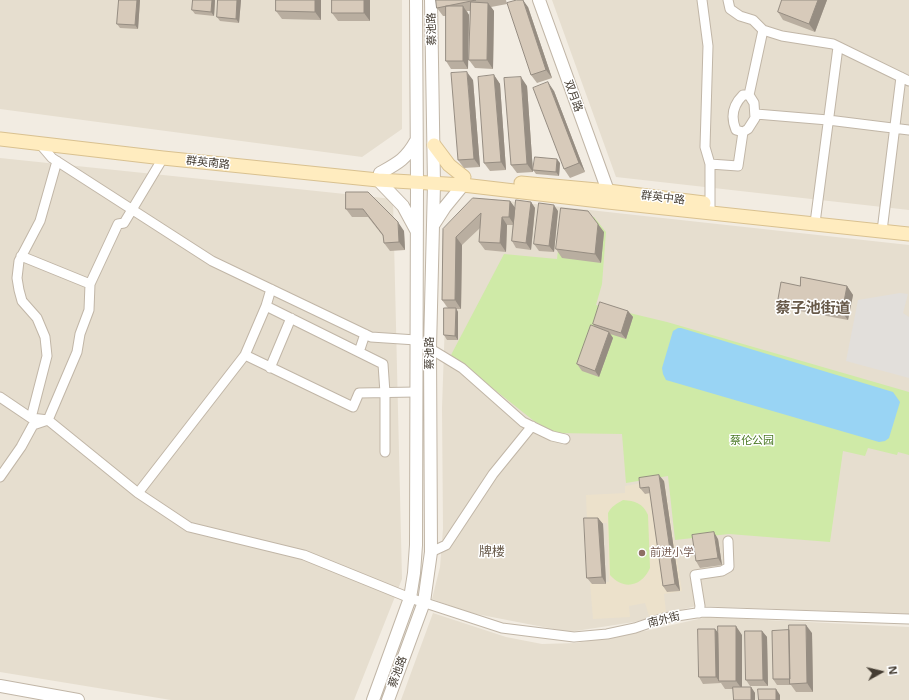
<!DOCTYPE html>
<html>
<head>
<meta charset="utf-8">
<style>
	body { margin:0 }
	#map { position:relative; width:909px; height:700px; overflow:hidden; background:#f2ece2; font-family:"Noto Sans",sans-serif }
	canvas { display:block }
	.north { position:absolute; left:861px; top:652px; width:40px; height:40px; -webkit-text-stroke:3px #fff; paint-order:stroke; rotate:82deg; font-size:11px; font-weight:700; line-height:16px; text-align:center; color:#443c32 }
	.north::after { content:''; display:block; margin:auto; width:14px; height:18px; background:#443c32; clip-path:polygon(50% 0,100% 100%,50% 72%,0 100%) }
</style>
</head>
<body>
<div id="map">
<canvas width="909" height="700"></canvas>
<div class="north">N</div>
</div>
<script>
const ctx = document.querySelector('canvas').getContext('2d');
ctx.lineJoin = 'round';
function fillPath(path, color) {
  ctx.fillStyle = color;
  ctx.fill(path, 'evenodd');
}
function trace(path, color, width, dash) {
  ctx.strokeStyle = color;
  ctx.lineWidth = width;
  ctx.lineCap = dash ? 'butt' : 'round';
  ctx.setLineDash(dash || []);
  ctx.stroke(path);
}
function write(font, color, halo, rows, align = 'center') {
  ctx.font = font + ' "Noto Sans","Noto Sans SC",sans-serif';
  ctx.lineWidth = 3;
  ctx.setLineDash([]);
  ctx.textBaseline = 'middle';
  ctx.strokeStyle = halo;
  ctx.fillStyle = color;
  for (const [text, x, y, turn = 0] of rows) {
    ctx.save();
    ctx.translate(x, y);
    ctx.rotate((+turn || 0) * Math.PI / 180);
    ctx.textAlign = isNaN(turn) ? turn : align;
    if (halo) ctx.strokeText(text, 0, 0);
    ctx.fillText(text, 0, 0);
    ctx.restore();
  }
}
const residential = new Path2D(`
	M0,0H402V129L362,157L0,109Z
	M552,0H909V210L616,177Z
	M0,158L393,199L402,579L354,700H171L0,672Z
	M480,198L909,245V614L696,606L634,622L569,632L471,613L432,599L440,567L443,529L442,408L448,233Z
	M433,613L506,637L542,644L576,643L650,630L707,617L909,627V700H401Z`);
const education = new Path2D(`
	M664,479L682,591L664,594L666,612L649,616L645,603L629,606L630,617L593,619L590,583L609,582L607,523H587L586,495L625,493V486Z`);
const green = new Path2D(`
	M562,214L594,217L606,232L602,284L596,305L667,322L909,392V455L898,452L897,455L868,448L865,456L843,451L830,542L729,534L675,540L668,476L626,483L622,434L554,433L534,421L451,355L504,254L557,259Z
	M623,500C635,501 643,503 648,515L650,568C642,586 624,591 610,575L608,513C612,506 616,504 623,500Z`);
const parking = new Path2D(`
	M900,293L908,294L903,313L909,317V378L846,361L858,300Z`);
const water = new Path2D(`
	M678,328H681L893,392L900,402L889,438L885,441L879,442L666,380L663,374L662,368L673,331Z`);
const minor = new Path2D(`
	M702,0L708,46L705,147L710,164V212
	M728,0L730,9L740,16L753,20L763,30L782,36L833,44L909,81
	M749,95H743C733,105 730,116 736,130L743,132L748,129L755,118L754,103L749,95L763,30
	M756,114L828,120L909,130
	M40,144L52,158L212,261L371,337L416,340L462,368L523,422L552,436L565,439
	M710,164L738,166L743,132
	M815,223L838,47
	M882,231L901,77
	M21,256L90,284
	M266,306L383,364L385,393V452
	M359,352L365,334
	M245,355L353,407L359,393L416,392
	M270,368L291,318
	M0,397L31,418L48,420L138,493L189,527L304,555L410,598L502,628L574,637L607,634L635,628L664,618L703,612L909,619
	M31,418L47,356L45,337L37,318L22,301L19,290L17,278L19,261L40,221L57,161
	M0,477L21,447L33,425L48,420L77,352L80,334L89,310L90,284L118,224L124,223L163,158
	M138,493L245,355L266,306L271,289
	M431,552L446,545L493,474L532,426
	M699,613L700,606L695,575L722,571L729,567L728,541`);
const tertiary = new Path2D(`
	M539,0L608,191
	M380,173C398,163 406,159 416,141
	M378,180L403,206L416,230
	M434,224L445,207L463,185
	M0,686L78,700
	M373,700L410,598L414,573L416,545L417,183L416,0
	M388,700L424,602L431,552L430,348L434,184L431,0`);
const secondary = new Path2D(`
	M0,139L163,158L378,180L463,185L608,202L909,234
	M434,145L449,165L464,177
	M521,183L608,191L704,203`);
const wall = new Path2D(`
	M119,0H140L138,29L120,28L117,24Z
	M193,0H215L214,16L195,14L192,10Z
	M218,0H241L239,23L220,21L217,17Z
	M321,0V20L282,19L276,11Z
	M370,0V21H338L332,13Z
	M436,0H506L507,4L491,7L494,11L493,69L475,68L469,60L470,11H467L469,15L468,69H451L446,61V16H443L437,8Z
	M782,0H827L815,32L783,20L778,12Z
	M528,7L552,78L537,83L531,75Z
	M494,75L500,84L506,170L490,171L484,163Z
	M473,80L480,167L464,168L458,160Z
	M527,86L533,172L517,173L511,165Z
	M554,91L585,172L570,178L564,169Z
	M560,163L559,176L536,174L533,170Z
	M346,192L404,231L405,250L390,251L384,243L383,236L368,217H352L346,209Z
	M510,201L515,208L531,202L535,208L531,250L516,248L512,241L513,225H507L506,252L485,250L479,242L480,228L462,245L461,309H456L458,312V340H447L444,335L448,308L442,300L443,229Z
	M558,211L554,252L539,251L534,244Z
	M604,232L601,263L562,258L556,249Z
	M800,286H847L853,295L848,320L784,308L778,299Z
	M628,311L633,317L626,339L610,334L613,338L599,377L582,371L577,364L595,327L593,324Z
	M664,481L680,591L667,592L663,586L650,493L645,494L640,488Z
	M598,518L603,524L606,584H592L587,578Z
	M718,539L722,565L700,568L696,561Z
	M715,629L718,633L742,635V687H751L755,693V700H734L733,689H725L721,683L703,684L699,677Z
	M762,631L767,637L768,686H750L746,680Z
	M812,633L813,692H796L791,685H777L773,679Z`);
const shadedWall = new Path2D(`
	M137,0H140L138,29L135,25Z
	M212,0H215L214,16L211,12Z
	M237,0H241L239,23L236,19Z
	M315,0H321V20L315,12Z
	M364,0H370V21L364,13Z
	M523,0L528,7L552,78L546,70Z
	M818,0H827L815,32L809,24Z
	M488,3L494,11L493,69L487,60Z
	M463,6L469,15L468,69L463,61Z
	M467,72L473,80L480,167L474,159Z
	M494,75L500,84L506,170L501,162Z
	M521,77L527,86L533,172L527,164Z
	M548,82L554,91L585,172L579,163Z
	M557,159L560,163L559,176L556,172Z
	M510,201L516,209L515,226L509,217Z
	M531,202L535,208L531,250L526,243Z
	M554,205L558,211L554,252L549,246Z
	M502,217L507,225L506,252L500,243Z
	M398,222L404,231L405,250L399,242Z
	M598,224L604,232L601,263L595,254Z
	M456,237L462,245L461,309L455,300Z
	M847,286L853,295L848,320L842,312Z
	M456,308L458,312V340L455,336Z
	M628,311L633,317L626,339L621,333Z
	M609,332L613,338L599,377L595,371Z
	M659,475L664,481L680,591L675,584Z
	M598,518L603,524L606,584L602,577Z
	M714,532L718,539L722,565L718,558Z
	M806,625L812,633L813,692L807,683Z
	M736,626L742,635V689L736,681Z
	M715,629L720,635L719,681L716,677Z
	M762,631L767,637L768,686L763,680Z
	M751,687L755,693V700H751Z
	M776,689L780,695V700H776Z`);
const building = new Path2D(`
	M119,0H137L135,25L117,24Z
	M193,0H212L211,12L192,10Z
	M218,0H237L236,19L217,17Z
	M276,0H315V12L276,11Z
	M332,0H364V13H332Z
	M436,0H476L437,8Z
	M517,0H523L546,70L531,75L507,3Z
	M782,0H818L809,24L778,12Z
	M471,2L488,3L487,60H469Z
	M446,6H463V61H446Z
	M467,72L474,159L458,160L451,73Z
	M494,75L501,162L484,163L478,77Z
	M521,77L527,164L511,165L504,78Z
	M548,82L579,163L564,169L533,88Z
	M535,157L557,159L556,172L533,170Z
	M346,192H368L398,222L399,242L384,243L383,235L363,209H346Z
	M473,198L510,201L509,217H502L500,243L479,242L481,213L456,237L455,300H442L443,229Z
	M516,200L531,202L526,243L512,241Z
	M539,203L554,205L549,246L534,244Z
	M561,208L588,211L598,224L595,254L556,249Z
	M801,277L847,286L842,312L778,299L781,282L800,286Z
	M600,302L628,311L621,333L593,324Z
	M444,308H456L455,336L444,335Z
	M591,325L609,332L595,371L577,364Z
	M659,475L675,584L663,586L649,487L640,488L639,478Z
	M584,518H598L602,577L587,578Z
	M714,532L718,558L696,561L692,535Z
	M789,625H806L807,683L790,684Z
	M718,626H736V681H719Z
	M698,629H715L716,677H699Z
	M789,630L790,679H773L772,631Z
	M745,631H762L763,680H746Z
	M733,687H751V700H734Z
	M758,689H776V700H759Z`);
const markers = [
	[642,553,4,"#8d6e63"]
];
const streetNames = [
	["蔡池路",432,29,-91],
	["双月路",573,96,70],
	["群英南路",208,163,6],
	["群英中路",663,198,7],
	["蔡池路",430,353,-90],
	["南外街",664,620,-14],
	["蔡池路",398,672,-70]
];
const parkNames = [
	["蔡伦公园",752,441]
];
const educationNames = [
	["前进小学",650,553]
];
const quarterNames = [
	["牌楼",492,552]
];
const districtNames = [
	["蔡子池街道",813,309]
];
fillPath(residential, '#e6decf');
fillPath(education, '#ece1cb');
fillPath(green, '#cfeaa7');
fillPath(parking, '#e2dfdb');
fillPath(water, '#99d4f4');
trace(minor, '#c1b6a7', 11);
trace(tertiary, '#c1b6a7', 14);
trace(secondary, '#d9c190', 15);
trace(minor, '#fff', 9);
trace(tertiary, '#fff', 12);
trace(secondary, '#ffecbf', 13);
fillPath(wall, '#b9aea0');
fillPath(shadedWall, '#968d82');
fillPath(building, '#d7caba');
trace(building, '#968d82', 1);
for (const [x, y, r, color] of markers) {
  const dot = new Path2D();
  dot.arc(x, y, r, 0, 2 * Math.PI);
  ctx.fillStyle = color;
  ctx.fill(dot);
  trace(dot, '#fff', 1.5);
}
write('11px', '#443c32', '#fff', streetNames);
write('11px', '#487823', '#fff', parkNames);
write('11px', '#785e54', '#fff', educationNames, 'left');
write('13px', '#675949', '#fff', quarterNames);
write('bold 15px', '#675949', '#fff', districtNames);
</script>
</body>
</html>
